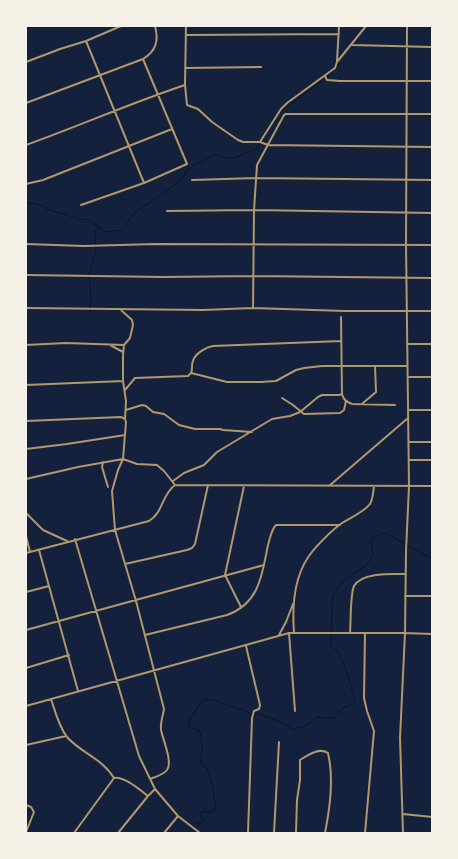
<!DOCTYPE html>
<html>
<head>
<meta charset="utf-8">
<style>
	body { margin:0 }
	#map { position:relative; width:458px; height:859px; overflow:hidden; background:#14213d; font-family:Ubuntu,sans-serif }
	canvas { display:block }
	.frame { position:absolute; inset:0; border:27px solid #f6f1e7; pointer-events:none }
</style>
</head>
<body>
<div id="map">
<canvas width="458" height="859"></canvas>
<div class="frame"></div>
</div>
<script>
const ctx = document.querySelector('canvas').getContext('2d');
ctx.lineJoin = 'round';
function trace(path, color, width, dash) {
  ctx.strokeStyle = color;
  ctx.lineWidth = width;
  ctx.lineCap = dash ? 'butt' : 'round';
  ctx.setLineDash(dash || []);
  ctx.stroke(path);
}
const stream = new Path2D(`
	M280,112L330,75L339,63
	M26,204L32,203L43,206L49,210L68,215L71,218L76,217L80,220L87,219L106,232L121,230L124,227L134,213L172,187L183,178L186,171L197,163H201L207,158L215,155L221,157L234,158L257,149L278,115
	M90,312L91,298L89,276L96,250L95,231L99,228
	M195,823L201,824L203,821L200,815L202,812H212L216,809L212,783L207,768L200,762C203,751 203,740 199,730L190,728L188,722L199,705L204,699L214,700L253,714L257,713L285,724L293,730L299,727L302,728L313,721L317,717L334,718L344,707L348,706L355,700L345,667L338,652L331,646L332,600C337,581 351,577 365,566C368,564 370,559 373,556L371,540C379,535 381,531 391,536L432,559
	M189,833V832`);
const minor = new Path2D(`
	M186,35L339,34
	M86,41L144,183
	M352,45L432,47
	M337,61L339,26
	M26,62L60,49L86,41L121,26
	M185,68L261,67
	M325,76L327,80L340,81H432
	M185,85L187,105L198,109L212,122L238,140L243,142H260L268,145L432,147
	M26,103L143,59C156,51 159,41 155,26
	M260,142L281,109L287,103L335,68L337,62L366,26
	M26,145C79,126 131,103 185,85L186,26
	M192,180L256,178L432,180
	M26,184L43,180L172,129
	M81,205L144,183L187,164L143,59
	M167,211L254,210L432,213
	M26,244L84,246L156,244L432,245
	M26,275L162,277L254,276L432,278
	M26,308L203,310L253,308L254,210L257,165L284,115L286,114H432
	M253,308L345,311H432
	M121,310L132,320L133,325L130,338L124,345L123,355V381L126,401L125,419
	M407,344H432
	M26,345L66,343L124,345
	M110,345L123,352
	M191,373L227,382H261L276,381L296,370L304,368L322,366H407
	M408,377H432
	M26,385L123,381
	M125,390L135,378L188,376L191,373C193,369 191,365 193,361C195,353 207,347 213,346L341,341
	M342,394C343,399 346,402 352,404L395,405
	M282,398L293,405L304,414L340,413L344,410L346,401
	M363,403L376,392L375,366
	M126,410L142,405L146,406L153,412L164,414L179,425L195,429H220L223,430L252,432
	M408,410H432
	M26,421L121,417L125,419L126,422L123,459L118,470L112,491L115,530L136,601L164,709C163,716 160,723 161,730C163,740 173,762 167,770C163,775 155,777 150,779
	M409,442H432
	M26,449L67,444L125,435
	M409,460H432
	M103,462L102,467L108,487
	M26,479L78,467L123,459L137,464L157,465L164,471L175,485
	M173,481L184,473L204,465L217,452L272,419L290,416L300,412L318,397L322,395H339L342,394L341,317
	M329,486L408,418
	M26,513L43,530L67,541
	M26,536L30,552
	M75,539L139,756L155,789L178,816L200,833
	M39,550L78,691
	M26,553L149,521C163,513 162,494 175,485L432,486
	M125,564L187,550L192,548L195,544L208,485
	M26,592L49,586
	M405,596H432
	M241,607L225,575L244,486
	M26,630L264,565
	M289,633L295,711
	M294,633C292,607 294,577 309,556C315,547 333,529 342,523C350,518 364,512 370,504C373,499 373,493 374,486
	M350,633C351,622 350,595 354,586C362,572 392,574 405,574
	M145,635L227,615C260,603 262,574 268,545C270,539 271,530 276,525H340
	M279,635L286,622L293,604
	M246,646L260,705L259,709L254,711L252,718L248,833
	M26,668L69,655
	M51,699C55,711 59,727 67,737C81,753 103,759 114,778
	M26,706L289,633H405L432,634
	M26,745L66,736
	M26,805L31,807L34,812L26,832
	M403,814L432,817
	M74,833L114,778C124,776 140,790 148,796
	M118,833L148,796L155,789
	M164,833L178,816
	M274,833L279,742
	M296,833L297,800L300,780V760C308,755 319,747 328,753C334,779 330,807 325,833
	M365,833L374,731L367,711L364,698L365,633
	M403,833L400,738L405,633L406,551L409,486L406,245L407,26`);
trace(stream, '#0b132b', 1);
trace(minor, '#b1986c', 2);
</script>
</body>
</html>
